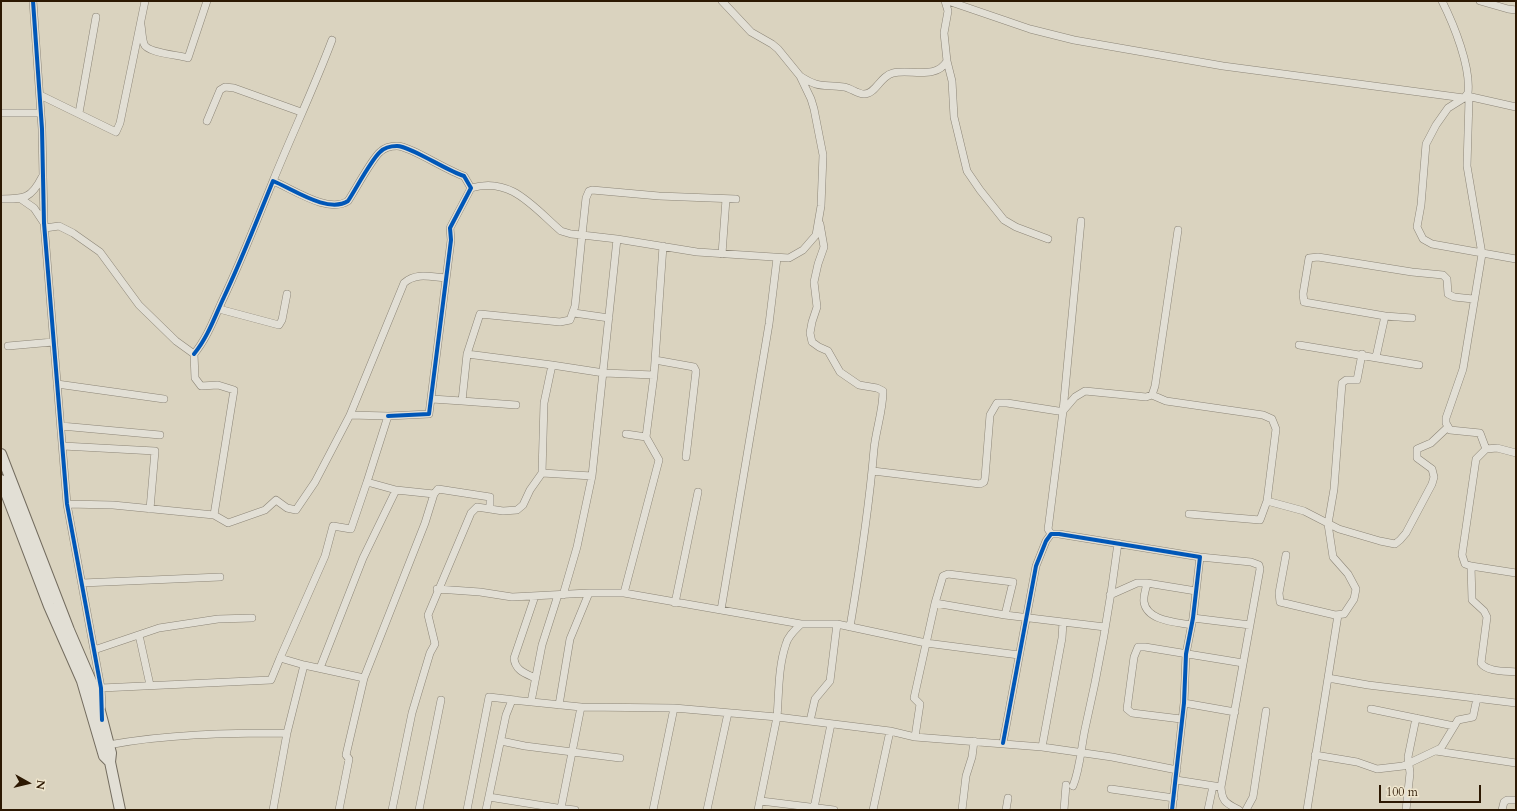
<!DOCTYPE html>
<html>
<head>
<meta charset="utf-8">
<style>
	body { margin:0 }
	#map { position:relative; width:1517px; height:811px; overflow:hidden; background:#dad3bf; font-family:Cardo,serif }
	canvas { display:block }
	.frame { position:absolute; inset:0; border:2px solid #2c1802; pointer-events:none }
	.north { position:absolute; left:8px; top:763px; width:40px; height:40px; -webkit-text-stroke:3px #efe6ce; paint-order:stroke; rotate:98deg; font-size:11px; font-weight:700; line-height:16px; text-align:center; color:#2c1802 }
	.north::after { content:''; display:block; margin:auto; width:14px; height:18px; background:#2c1802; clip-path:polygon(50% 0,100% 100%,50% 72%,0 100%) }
	.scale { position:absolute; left:1379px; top:785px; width:102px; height:18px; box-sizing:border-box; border:2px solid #2c1802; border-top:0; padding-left:5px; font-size:12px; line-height:14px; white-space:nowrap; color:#2c1802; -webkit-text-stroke:3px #efe6ce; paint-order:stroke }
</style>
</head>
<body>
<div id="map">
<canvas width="1517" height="811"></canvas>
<div class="frame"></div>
<div class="north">N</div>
<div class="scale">100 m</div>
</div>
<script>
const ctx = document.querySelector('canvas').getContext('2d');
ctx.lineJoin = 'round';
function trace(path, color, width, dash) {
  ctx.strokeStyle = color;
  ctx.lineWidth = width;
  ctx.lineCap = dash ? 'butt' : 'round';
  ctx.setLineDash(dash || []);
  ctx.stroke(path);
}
const street = new Path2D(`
	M33,1L42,129L44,223L67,504L101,688L102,706
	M948,1L1030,29L1074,40L1223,66L1464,98
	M1442,1C1454,25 1471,67 1468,93L1464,98L1448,108L1436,125L1426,144L1421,205L1417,227L1423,239L1432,244L1516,259
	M1480,1L1508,9L1516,10
	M141,25C142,31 142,38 144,44C147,53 179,55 188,58L207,1
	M947,61L952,81L954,117L967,171L980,190L1004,220L1016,227L1048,239
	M800,76C820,89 822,84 844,87C851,88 857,94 864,94C876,94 880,76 893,73C911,69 936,80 947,61L944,33L948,11L945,1
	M40,95L116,132L120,123L145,1
	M1467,96L1469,99L1467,166L1482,254L1463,369L1446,418V423L1450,430L1480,433L1486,449
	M1467,96L1516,107
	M1,113H41
	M79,113L96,17
	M207,121L220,90L225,87L234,88L301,112
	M273,181C292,134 314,88 332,40
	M471,188C511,176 533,207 561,231L571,234L582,235L586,198L589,191L592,190L659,196L736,199
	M1,199C24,199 31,199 42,177
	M21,199L34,208L44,223
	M820,224L824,247L818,264L814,282L817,307L812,322L810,333L812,342L819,347L828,351L840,372L859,385L877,388L883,391C883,411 876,429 874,449C869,508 860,567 850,627
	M45,228L59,226L73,233L100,252L139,305L176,341L194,354L195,378L201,386L218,385L234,390L214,515
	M617,239L697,252L789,258L803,250L816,235L821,206L823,155L814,109L811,99L800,76L778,49L772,44L751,32L722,1
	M722,254L726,199
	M219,309L279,325L282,320L287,294
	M574,313L609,318
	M1412,318L1385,316L1304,302L1303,294L1309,258L1318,257L1412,272L1443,275L1447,279L1448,294L1454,297L1473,299
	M1299,345L1419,365
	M8,346L53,342
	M194,354C208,337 215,316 224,297C242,259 257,220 273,181C293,189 328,214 348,201C356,189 371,160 380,152C384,148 391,146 397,146C410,146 447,171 464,176L471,188L450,228L451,240L429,414L388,416
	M467,354L480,314L560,322L570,320L575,306L582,235L617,239L592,476
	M1376,357L1385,316
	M655,360L694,367L696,371L686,457
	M552,365L544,403L542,473L592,476L577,547L563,595
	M654,375L663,246
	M57,384L164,399
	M1152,395L1166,401L1263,415L1272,419L1276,429L1267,501L1260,520L1189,514
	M432,399L462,401L467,354L552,365L604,373L654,375L646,437L626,434
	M462,401L516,405
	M350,415L404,283C416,272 431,277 445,278
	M61,426L160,435
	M63,446L155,451L150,509
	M1516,453L1497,448L1486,449L1476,459L1462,555L1465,564L1471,566L1516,573
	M873,471L980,484L984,482L985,478L990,415L997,403H1007L1058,411H1063L1075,397L1085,391L1146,397L1152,395L1155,386L1178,230
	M396,490L434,494L438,489L490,497V508
	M1267,501L1304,511L1339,529L1380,541L1395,544L1400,540L1406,533L1432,484L1434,477L1432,469L1417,458V449L1431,443L1448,427
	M67,504L113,505L214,515L228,523L265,510L276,500L287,508L296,510L315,482L350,415L388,416L367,482
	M1051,534L1048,529L1049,522L1063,411L1081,221
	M1286,555L1279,593L1280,602L1335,615L1344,614L1354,599L1356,589L1348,574L1333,557L1328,524L1334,489L1342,383L1346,380H1357L1362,354
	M1200,557L1251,562L1259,565L1260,569L1221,787C1222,802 1226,803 1239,810
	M1471,566L1472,600L1484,611L1487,617L1481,663C1487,672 1506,671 1516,672
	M82,583L220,577
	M1147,583C1146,589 1143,596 1144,602C1147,621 1176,622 1191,625
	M437,589L480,592L512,597L589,593L570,639L559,705
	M589,593H624L801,624
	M624,593L659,460L646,437
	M1110,595L1137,583H1147L1196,591
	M675,603L698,492
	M935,603L943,576L948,574L1013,582L1005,615
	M721,610L769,324L777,258
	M1193,618L1250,625
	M1063,622L1105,627
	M139,635L150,685
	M94,650L159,628L218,619L252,618
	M280,658L325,556L333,526L351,529L367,482L396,490L363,558L320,668
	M364,678L425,523L434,494
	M535,678C524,673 515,670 514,658L535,596
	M1328,678L1368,685L1516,703
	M101,688L271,680L280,658L304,665
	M531,702L542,645L558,595
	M1184,703L1235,712
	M581,707L674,708
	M1371,709L1454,726
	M1181,719L1132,713L1127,709L1134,657L1138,647H1145L1243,663
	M810,721L815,699L830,681L837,624
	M890,731L777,717C779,694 778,667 786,644C788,636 795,630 801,624H837L926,643L1019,655
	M915,737L920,704L914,698L935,603L1005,615L1063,622L1062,638L1042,747
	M501,741L525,746L620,758
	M1003,743L1036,566L1046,541L1051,534H1059L1200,557L1193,618L1186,654L1184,703L1172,810
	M108,745C167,734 227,733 287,733
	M1436,751L1516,763
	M1315,755L1357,762L1377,769L1403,766L1441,748L1458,720L1473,717L1477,698
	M1176,780L1221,787
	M1073,786C1080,769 1081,748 1085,729C1099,668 1110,606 1118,543
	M1111,789L1174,798
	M489,797L557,808
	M761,801L834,810
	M557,808L575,810
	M814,808L831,724
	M273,810L287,733L304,665L364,678L346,755L349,759L339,810
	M392,810L412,713L430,653L435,644L428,615L471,513L477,507L503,511L517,510L523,505L530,490L542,473
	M419,810L441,700
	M467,810L489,697L515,700
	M486,810L506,715L512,700L581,707L561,808
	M653,810L674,708L777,717L758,810
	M707,810L728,713
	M873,810L890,731L915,737L1042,747L1112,757L1177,770
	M962,810L966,776L972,757L974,741
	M1006,810L1008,798
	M1064,810L1066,785
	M1208,810L1213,786
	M1246,810L1253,797L1266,711
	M1307,810L1338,615
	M1406,810L1410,773L1408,757L1416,718
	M1502,810L1504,802L1507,800H1516`);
const secondary = new Path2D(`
	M1,454L69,630L94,688L111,753L110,762L120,810
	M1,480L49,606L82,681L104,756L110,762`);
const cycleway = new Path2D(`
	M33,1L42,129L44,223L67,504L101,688L102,720
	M194,354C208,337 215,316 224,297C242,259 257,220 273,181C293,189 328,214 348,201C356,189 371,160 380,152C384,148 391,146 397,146C410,146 447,171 464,176L471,188L450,228L451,240L429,414L388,416
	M1003,743L1036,566L1046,541L1051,534H1059L1200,557L1193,618L1186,654L1184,703L1172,810`);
trace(street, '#8c8577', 8);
trace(secondary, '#736c5f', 12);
trace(street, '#e2dfd5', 7);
trace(secondary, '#e2dfd5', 10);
trace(cycleway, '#0057b8', 4);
</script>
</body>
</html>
